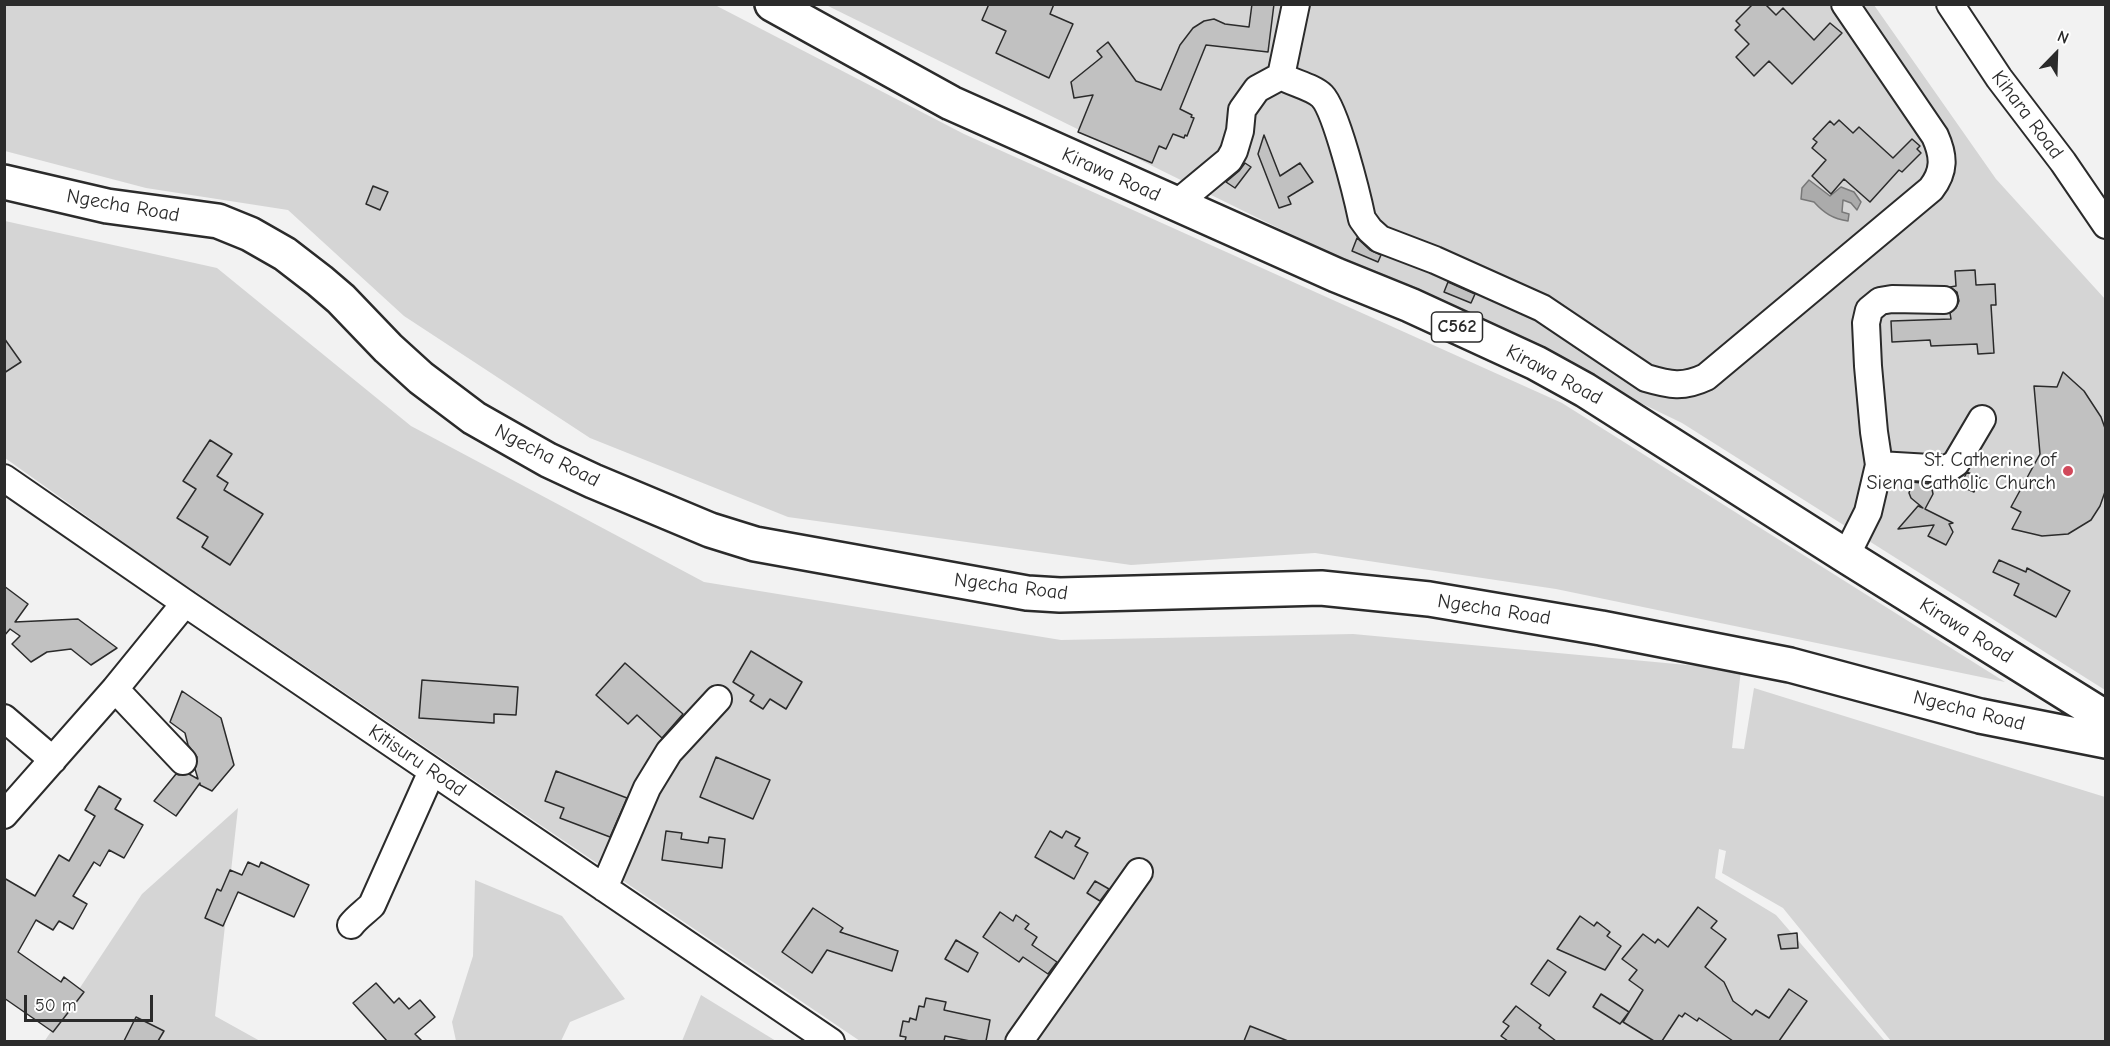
<!DOCTYPE html>
<html>
<head>
<meta charset="utf-8">
<style>
	body { margin:0 }
	#map { position:relative; width:2110px; height:1046px; overflow:hidden; background:#f2f2f2; font-family:"Comic Neue",sans-serif }
	canvas { display:block }
	.frame { position:absolute; inset:0; border:6px solid #2b2b2b; pointer-events:none }
	.north { position:absolute; left:2026px; top:24px; width:60px; height:60px; -webkit-text-stroke:4px #fff; paint-order:stroke; rotate:23deg; font-size:16px; font-weight:700; line-height:24px; text-align:center; color:#2b2b2b }
	.north::after { content:''; display:block; margin:auto; width:21px; height:27px; background:#2b2b2b; clip-path:polygon(50% 0,100% 100%,50% 72%,0 100%) }
	.scale { position:absolute; left:24px; top:995px; width:129px; height:27px; box-sizing:border-box; border:3px solid #2b2b2b; border-top:0; padding-left:8px; font-size:18px; line-height:21px; white-space:nowrap; color:#2b2b2b; -webkit-text-stroke:4px #fff; paint-order:stroke }
</style>
</head>
<body>
<div id="map">
<canvas width="2110" height="1046"></canvas>
<div class="frame"></div>
<div class="north">N</div>
<div class="scale">50 m</div>
</div>
<script>
const ctx = document.querySelector('canvas').getContext('2d');
ctx.lineJoin = 'round';
function fillPath(path, color) {
  ctx.fillStyle = color;
  ctx.fill(path, 'evenodd');
}
function trace(path, color, width, dash) {
  ctx.strokeStyle = color;
  ctx.lineWidth = width;
  ctx.lineCap = dash ? 'butt' : 'round';
  ctx.setLineDash(dash || []);
  ctx.stroke(path);
}
function write(font, color, halo, rows, align = 'center') {
  ctx.font = font + ' "Comic Neue",sans-serif';
  ctx.lineWidth = 4.5;
  ctx.setLineDash([]);
  ctx.textBaseline = 'middle';
  ctx.strokeStyle = halo;
  ctx.fillStyle = color;
  for (const [text, x, y, turn = 0] of rows) {
    ctx.save();
    ctx.translate(x, y);
    ctx.rotate((+turn || 0) * Math.PI / 180);
    ctx.textAlign = isNaN(turn) ? turn : align;
    if (halo) ctx.strokeText(text, 0, 0);
    ctx.fillText(text, 0, 0);
    ctx.restore();
  }
}
const green = new Path2D(`
	M4,5H715L964,134L1562,403L2005,682L1556,589L1315,553L1131,565L788,517L590,438L404,316L288,210L146,188L5,151Z
	M826,5H1874L1996,179L2105,299V690L1682,423L1270,224Z
	M5,221L217,268L411,426L704,582L1061,640L1353,634L1741,670L1732,748L1744,749L1754,688L2105,797V1041H1891L1783,908L1722,873L1726,851L1719,849L1715,878L1776,915L1885,1041H860L147,559L5,458Z
	M238,808L215,1016L260,1041L44,1042L142,894Z
	M475,880L562,916L625,999L570,1022L561,1041H456L452,1022L473,956Z
	M701,995L776,1041H682Z`);
const water = new Path2D(`
	M1809,180L1830,196L1841,187L1854,192L1861,202L1857,210L1851,203L1843,200L1842,212L1849,214L1848,221C1833,219 1824,213 1814,202L1801,199L1802,188Z`);
const building = new Path2D(`
	M989,4H1054L1050,14L1073,24L1049,78L996,53L1006,31L982,20Z
	M1252,4H1274L1268,52L1206,45L1180,109L1192,115L1191,117L1194,118L1187,136L1185,135L1184,138L1173,134L1166,149L1159,146L1152,163L1078,132L1093,95L1074,98L1071,82L1102,57L1097,51L1108,42L1136,81L1161,90L1180,45L1193,28L1204,21L1214,19L1225,24L1249,27Z
	M1753,4H1765L1776,15L1783,8L1814,40L1830,23L1842,33L1792,84L1769,61L1754,76L1736,57L1749,44L1735,30L1740,25L1736,21Z
	M1839,120L1853,133L1859,127L1893,158L1912,139L1920,146L1917,149L1921,153L1902,172L1899,170L1870,202L1844,179L1831,194L1812,176L1826,160L1812,148L1817,142L1813,139L1830,121L1834,125Z
	M1264,135L1280,176L1300,163L1313,182L1288,197L1291,204L1279,208L1258,154Z
	M1245,163L1251,167L1235,188L1226,182L1239,171Z
	M373,186L388,192L380,210L366,204Z
	M1357,238L1370,250L1381,255L1378,262L1352,251Z
	M1975,270L1976,285L1995,284L1996,305H1991L1994,353L1978,354L1977,344L1931,346L1930,340L1892,342L1891,321L1951,319L1950,313L1956,308L1959,301L1957,292L1950,287L1956,286L1955,271Z
	M1448,282L1475,294L1471,303L1444,292Z
	M4,338L21,362L4,373Z
	M2063,372L2084,391L2101,417L2106,431V489L2100,506L2091,520L2068,534L2042,536L2012,529L2021,512L2011,507L2040,454L2034,386L2057,387Z
	M210,440L232,454L217,476L228,483L224,490L263,514L230,565L202,547L208,537L177,518L196,489L183,481Z
	M1967,472L1980,478L1974,492L1960,486Z
	M1912,482L1931,484L1933,494L1925,509L1953,523L1949,524L1953,532L1946,545L1928,536L1934,525L1898,529L1918,506L1923,508L1911,498L1909,493Z
	M1999,560L2026,572L2027,568L2070,591L2056,617L2014,595L2019,584L1993,572Z
	M4,586L28,604L15,622L78,619L117,648L91,665L71,649L47,652L31,662L12,644L20,636L10,629L4,636Z
	M751,651L802,682L786,709L770,699L763,709L750,701L754,695L733,682Z
	M625,663L683,714L662,738L637,715L628,724L596,695Z
	M422,680L518,687L516,715L494,714V723L419,718Z
	M182,691L221,718L234,765L212,791L200,785V783L176,816L154,801L176,774L179,775L189,774L198,779L195,769L197,757L188,745L185,733L170,722Z
	M716,757L770,780L753,819L700,797Z
	M556,771L627,798L610,837L560,818L564,808L545,801Z
	M99,786L121,799L115,809L143,825L124,858L109,850L100,866L94,862L73,896L87,904L73,929L59,921L53,930L36,920L18,952L61,982L64,977L84,992L53,1032L4,998V878L35,896L59,855L69,861L95,816L85,810Z
	M666,831L682,833L681,839L708,843L709,837L725,839L722,868L662,860Z
	M1050,831L1062,838L1066,831L1080,838L1075,846L1088,853L1074,879L1035,857Z
	M248,862L259,867L261,862L309,885L294,917L238,892L223,926L205,918L217,889L221,891L230,870L242,875Z
	M1095,881L1109,889L1100,901L1087,893Z
	M1698,907L1717,921L1711,928L1726,939L1705,967L1724,982L1733,1001L1752,1015L1756,1010L1769,1018L1789,989L1807,1001L1779,1041H1733L1699,1018L1697,1021L1685,1013L1682,1017L1679,1015L1662,1041H1654L1623,1022L1643,990L1629,980L1637,970L1622,959L1643,934L1655,943L1658,939L1668,947Z
	M813,908L843,928L840,932L898,951L892,971L827,950L812,973L782,952Z
	M1000,912L1013,921L1016,915L1029,924L1025,929L1037,937L1032,945L1057,962L1048,974L1023,957L1019,962L983,937Z
	M1580,916L1594,926L1597,922L1610,932L1607,936L1621,946L1605,970L1557,949Z
	M1797,933L1798,948L1781,949L1778,935Z
	M956,940L978,953L968,972L945,959Z
	M1548,960L1566,972L1549,996L1531,984Z
	M376,983L394,1003L399,998L409,1009L420,1000L435,1017L415,1034L422,1041H387L353,1003Z
	M1601,994L1629,1012L1620,1024L1593,1007Z
	M926,998L946,1002L944,1010L990,1020L986,1041H970L945,1036L944,1041H905L906,1037L900,1036L903,1021L909,1022L910,1018L916,1020L919,1006L924,1007Z
	M1516,1006L1541,1025L1539,1028L1556,1041H1508L1501,1036L1509,1026L1503,1022Z
	M136,1017L164,1031L158,1041H124Z
	M1250,1026L1288,1041H1244Z`);
const minor = new Path2D(`
	M1950,4L1999,78L2063,162L2106,225
	M1281,76C1293,83 1313,87 1322,96C1336,110 1357,195 1362,219L1370,230L1380,239L1435,260L1542,308L1646,378C1670,385 1683,388 1706,377L1931,189C1945,171 1944,156 1935,136L1845,4
	M1281,76L1296,4
	M1176,204L1229,160L1234,151L1240,131L1242,110L1257,89L1281,76
	M1879,465L1947,469L1956,463L1982,419
	M4,478L185,603L831,1042
	M1846,556L1868,512L1879,465L1874,432L1868,366L1866,323L1869,310L1880,301L1892,299L1944,300
	M115,689L183,761
	M4,718L53,760
	M4,815L115,689L185,603
	M604,888L647,788L669,752L718,699
	M351,925C357,917 365,912 372,905L432,771
	M1019,1042L1139,872`);
const major = new Path2D(`
	M772,4L951,103L1336,275L1410,305L1536,363L1585,390L1846,556L2106,718
	M4,182L107,206L218,221L250,234L285,254L320,281L341,299L388,348L421,378L474,418L548,460L593,481L710,530L755,544L1027,593L1060,595L1321,588L1429,599L1601,628L1790,665L1980,716L2106,741`);
const markers = [
	[2068,471,6,"#d1495b"]
];
const shields = [
	[1457,327,51]
];
const shieldNames = [
	["C562",1457,327]
];
const streetNames = [
	["Kihara Road",2027,115,53],
	["Kirawa Road",1111,175,24],
	["Ngecha Road",123,206,10],
	["Kirawa Road",1554,375,28],
	["Ngecha Road",547,456,27],
	["Ngecha Road",1011,587,7],
	["Ngecha Road",1494,610,9],
	["Kirawa Road",1966,631,32],
	["Ngecha Road",1969,711,14],
	["Kitisuru Road",417,761,34]
];
const poiNames = [
	["St. Catherine of",2056,460],
	["Siena Catholic Church",2056,483]
];
fillPath(green, '#d5d5d5');
fillPath(water, '#ababab');
trace(water, '#787878', 1.5);
fillPath(building, '#c1c1c1');
trace(building, '#2b2b2b', 1.5);
trace(minor, '#2b2b2b', 30);
trace(major, '#2b2b2b', 38);
trace(minor, '#fff', 26);
trace(major, '#fff', 33);
for (const [x, y, r, color] of markers) {
  const dot = new Path2D();
  dot.arc(x, y, r, 0, 2 * Math.PI);
  ctx.fillStyle = color;
  ctx.fill(dot);
  trace(dot, '#fff', 2);
}
for (const [x, y, w] of shields) {
  const box = new Path2D();
  box.roundRect(x - w / 2, y - 15, w, 30, 4.5);
  ctx.fillStyle = '#fff';
  ctx.fill(box);
  trace(box, '#2b2b2b', 1.5);
}
write('bold 18px', '#2b2b2b', null, shieldNames);
write('20px', '#2b2b2b', '#fff', streetNames);
write('20px', '#2b2b2b', '#fff', poiNames, 'right');
</script>
</body>
</html>
